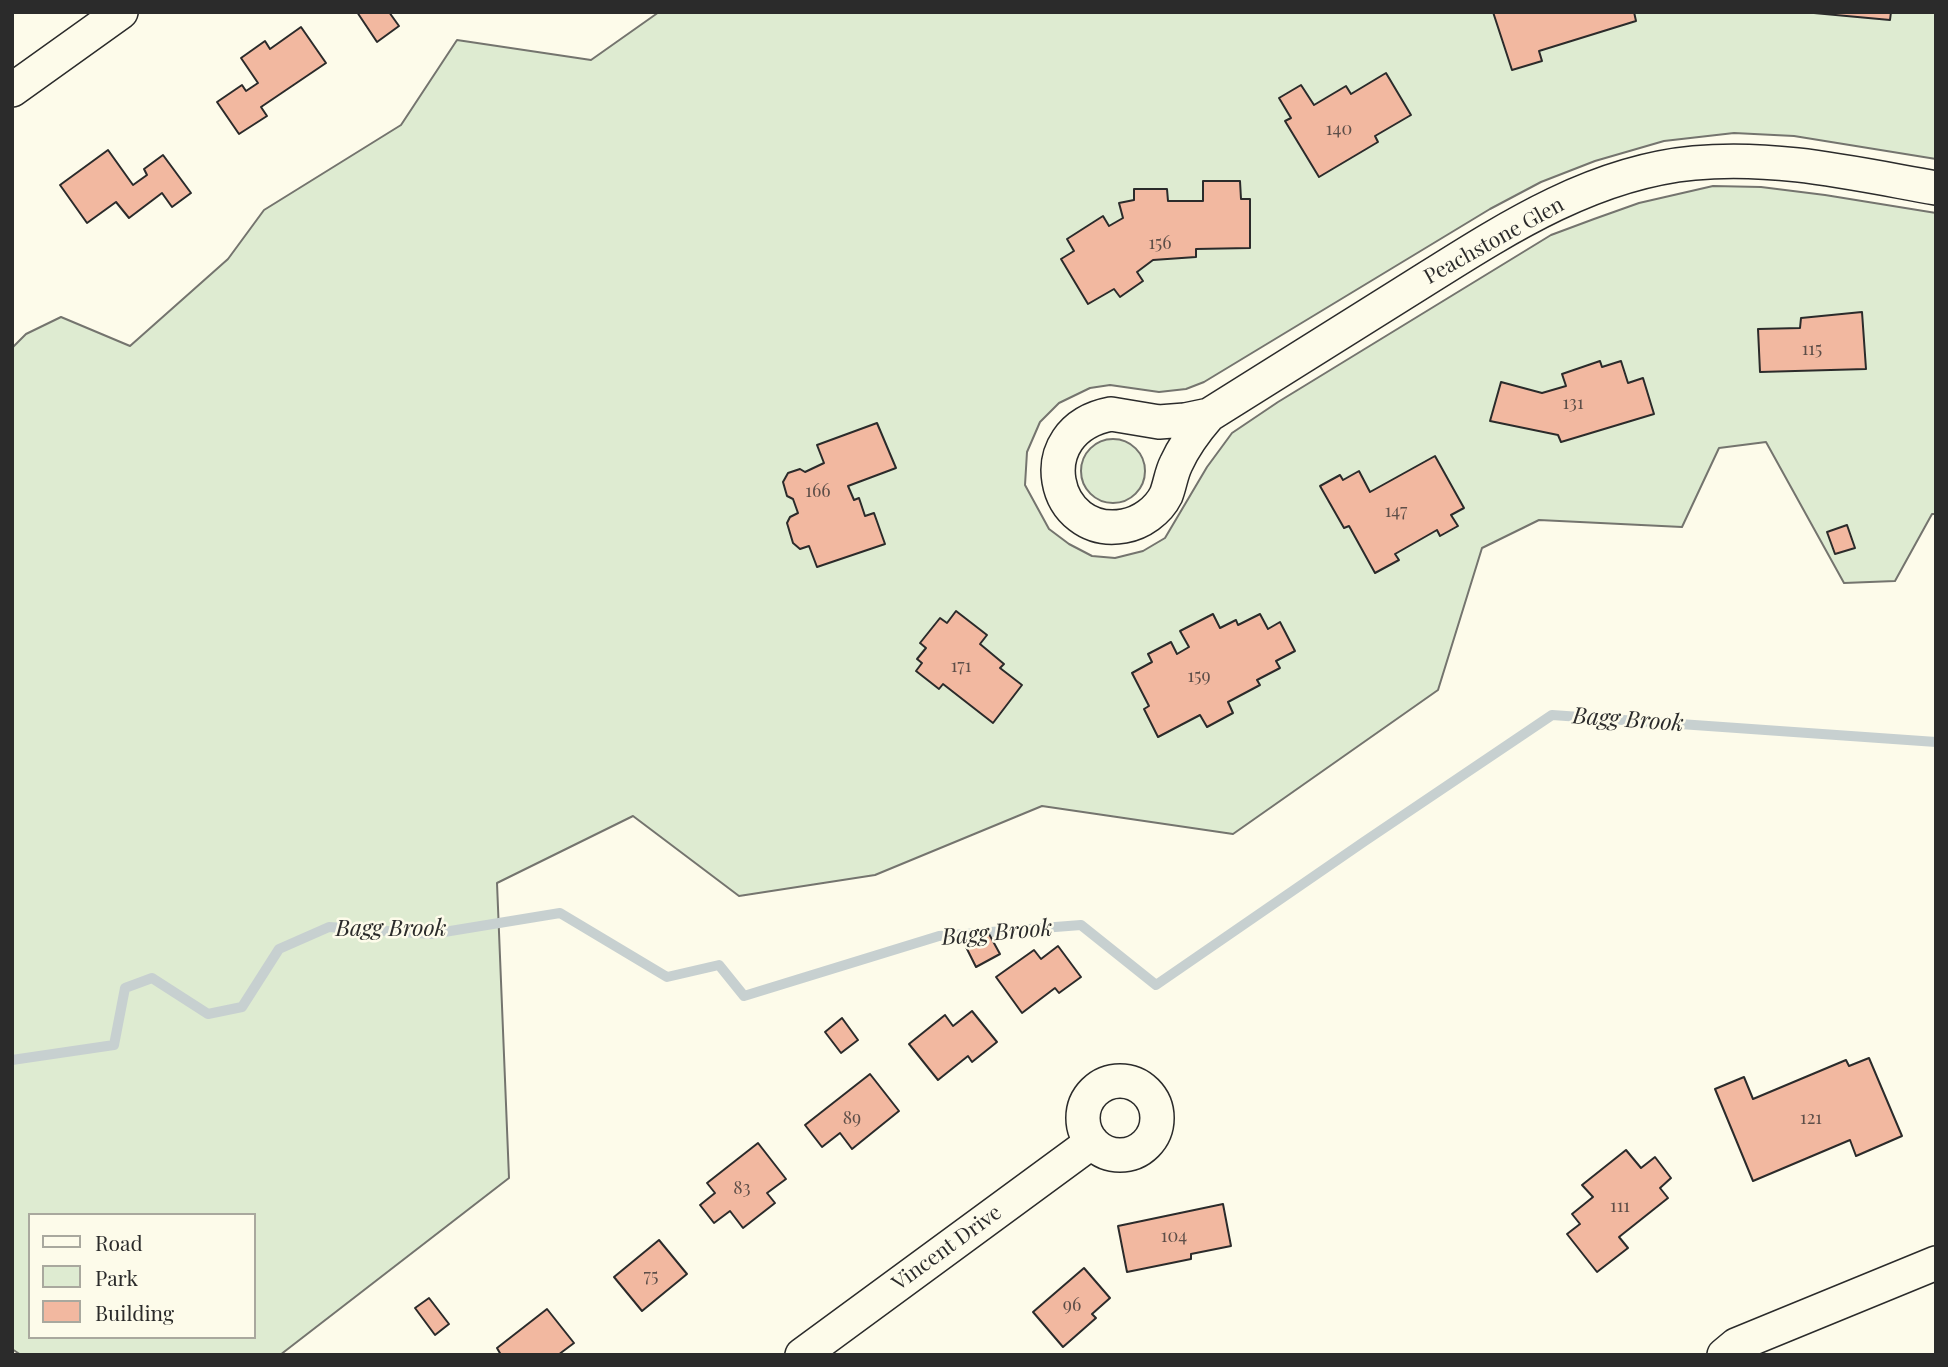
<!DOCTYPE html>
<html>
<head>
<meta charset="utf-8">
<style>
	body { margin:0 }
	#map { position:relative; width:1948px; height:1367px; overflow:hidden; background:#fdfbea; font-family:"Playfair Display",serif }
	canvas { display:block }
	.frame { position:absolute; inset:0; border:14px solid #2b2b2b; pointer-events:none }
	.legend { position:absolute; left:28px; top:1213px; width:228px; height:126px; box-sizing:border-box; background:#fdfbea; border:2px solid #a9a89e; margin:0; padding:9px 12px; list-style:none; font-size:21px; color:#2b2b2b }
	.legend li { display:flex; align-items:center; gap:14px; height:35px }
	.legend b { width:35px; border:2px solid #a9a89e }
</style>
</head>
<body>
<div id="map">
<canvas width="1948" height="1367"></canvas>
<div class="frame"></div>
<ul class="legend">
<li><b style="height:9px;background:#fdfbea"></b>Road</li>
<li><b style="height:19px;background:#deebd1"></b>Park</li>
<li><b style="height:19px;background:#f2b8a0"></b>Building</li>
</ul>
</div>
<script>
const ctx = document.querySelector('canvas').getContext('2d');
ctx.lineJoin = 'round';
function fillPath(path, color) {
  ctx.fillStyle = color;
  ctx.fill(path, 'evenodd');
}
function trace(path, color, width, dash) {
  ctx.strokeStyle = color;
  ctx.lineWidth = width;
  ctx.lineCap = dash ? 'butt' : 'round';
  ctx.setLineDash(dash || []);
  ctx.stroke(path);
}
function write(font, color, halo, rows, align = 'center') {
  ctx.font = font + ' "Playfair Display",serif';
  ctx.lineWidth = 5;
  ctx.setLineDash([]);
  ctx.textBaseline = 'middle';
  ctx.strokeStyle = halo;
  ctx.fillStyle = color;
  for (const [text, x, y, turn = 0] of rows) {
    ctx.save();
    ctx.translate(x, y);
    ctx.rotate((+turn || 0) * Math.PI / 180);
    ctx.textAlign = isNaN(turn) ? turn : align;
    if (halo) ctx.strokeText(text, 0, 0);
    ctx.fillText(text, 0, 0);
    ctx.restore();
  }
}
const green = new Path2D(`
	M659,12H1936V159L1794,136L1734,133L1664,141L1595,161L1541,182L1490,209L1204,382L1186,389L1159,392L1110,385L1090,388L1059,403L1040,422L1027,452L1025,485L1049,529L1069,544L1092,556L1115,558L1143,551L1165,538L1207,467L1232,433L1278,402L1551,235L1594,219L1639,203L1713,186L1761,187L1825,195L1936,213V514H1932L1895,581L1844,583L1766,442L1719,448L1682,527L1539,520L1482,548L1438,690L1233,834L1042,806L875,875L739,896L633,816L497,883L509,1178L280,1355H21L12,1349V348L26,334L61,317L130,346L228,259L264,210L401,125L457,40L591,60ZM30,1215H254V1337H30Z
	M1081 471a32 32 0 1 1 64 0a32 32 0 1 1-64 0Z`);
const stream = new Path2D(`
	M12,1060L114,1045L125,988L152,978L208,1014L242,1007L279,949L329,927L432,934L560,913L667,977L719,965L744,996L939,936L1081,925L1156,985L1365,841L1552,715L1936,742`);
const building = new Path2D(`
	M357,12H389L399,26L377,42Z
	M1493,12H1634L1636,21L1539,51L1542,61L1512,70Z
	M1803,12H1891L1890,20Z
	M301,27L326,63L261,107L267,116L239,134L217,102L242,85L246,91L258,83L241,58L265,41L270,49Z
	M1386,73L1411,115L1375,136L1378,142L1319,177L1285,121L1291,118L1279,98L1301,85L1314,105L1346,86L1351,94Z
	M108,150L133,185L147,175L144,169L163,155L191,193L172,207L162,193L129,218L116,202L87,223L60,185Z
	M1203,181H1240L1241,199H1250V248L1196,249V257L1153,260L1137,272L1143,281L1120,297L1114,289L1088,304L1061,259L1074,251L1067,239L1103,216L1109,226L1123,218L1119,203L1134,200V189H1167L1168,201H1203Z
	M1862,312L1866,369L1760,372L1758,329L1800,328L1801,318Z
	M1600,361L1602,367L1621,361L1628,383L1643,378L1654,414L1561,442L1558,435L1490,421L1501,382L1542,393L1566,386L1562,374Z
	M877,423L896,468L848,486L854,500L859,498L865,516L874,513L885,544L817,567L809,546L800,549L793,543L787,523L790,517L798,513L793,499L787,496L783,482L788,473L800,469L805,472L824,463L817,445Z
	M1435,456L1464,508L1451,515L1458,526L1440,536L1437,530L1395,554L1399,560L1375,573L1349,526L1344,528L1320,486L1340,475L1343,480L1359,471L1370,492Z
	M1847,525L1855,548L1835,554L1827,532Z
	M956,611L987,635L980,644L1004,664L1000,668L1022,685L993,723L943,684L939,689L916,671L922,663L917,659L926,648L920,643L940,618L947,623Z
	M1213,614L1220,628L1236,620L1238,625L1260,614L1268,629L1280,622L1295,651L1276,661L1280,668L1257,680L1260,685L1228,702L1233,713L1207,727L1200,715L1158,737L1144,709L1149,706L1132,673L1152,662L1148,654L1171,642L1177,654L1189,647L1180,631Z
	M989,934L1000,954L976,967L966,947Z
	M1058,946L1081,977L1059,993L1055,988L1022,1013L996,977L1034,950L1041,959Z
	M972,1011L997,1042L972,1062L968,1056L938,1080L909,1044L945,1015L953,1026Z
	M842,1018L858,1040L841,1053L825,1032Z
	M1869,1058L1902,1136L1856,1156L1850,1140L1753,1181L1715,1089L1744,1077L1753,1099L1846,1060L1849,1066Z
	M870,1074L899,1111L852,1149L840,1133L822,1147L805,1125Z
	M758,1143L786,1179L767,1193L775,1203L743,1228L730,1211L714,1223L700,1205L715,1193L707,1183Z
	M1626,1150L1641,1168L1655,1157L1671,1178L1660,1188L1668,1198L1619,1237L1628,1248L1597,1272L1567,1234L1580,1224L1572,1214L1593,1197L1582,1185Z
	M1223,1204L1231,1246L1191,1254V1259L1127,1272L1118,1226Z
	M659,1240L687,1274L642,1311L614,1277Z
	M1084,1268L1110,1298L1092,1314L1096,1318L1063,1347L1033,1312Z
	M429,1298L449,1324L435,1335L415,1308Z
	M547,1309L574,1343L558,1355H501L497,1348Z`);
const street = new Path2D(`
	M12,90L121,12
	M1111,414L1159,422L1185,420L1209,415C1196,430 1184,446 1176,464C1171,474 1170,485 1166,495C1158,511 1141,523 1124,526C1052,539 1027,430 1111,414Z
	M1209,415C1273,375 1338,334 1402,294C1492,238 1585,173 1694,163C1775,155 1856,174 1936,188
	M1083 1118a37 37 0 1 1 74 0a37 37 0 1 1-74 0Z
	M802,1355L1092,1142
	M1724,1355L1736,1345L1936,1263`);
const numberNames = [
	["140",1339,129],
	["156",1160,243],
	["115",1812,349],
	["131",1573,403],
	["166",818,491],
	["147",1396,511],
	["171",961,666],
	["159",1199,676],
	["89",852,1118],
	["121",1811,1118],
	["83",742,1188],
	["111",1620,1206],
	["104",1174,1236],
	["75",651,1276],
	["96",1072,1305]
];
const streetNames = [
	["Peachstone Glen",1494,241,-29],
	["Vincent Drive",947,1248,-36]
];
const waterNames = [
	["Bagg Brook",1628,720,4],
	["Bagg Brook",391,929],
	["Bagg Brook",997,933,-5]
];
fillPath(green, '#deebd1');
trace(green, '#74746e', 2);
trace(stream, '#c7d0d0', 10);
fillPath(building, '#f2b8a0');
trace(building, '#2b2b2b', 2);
trace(street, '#2b2b2b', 36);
trace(street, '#fdfbea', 33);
write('18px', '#5d4e48', null, numberNames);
write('21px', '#2b2b2b', '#fdfbea', streetNames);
write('italic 23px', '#2b2b2b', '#fdfbea', waterNames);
</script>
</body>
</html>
